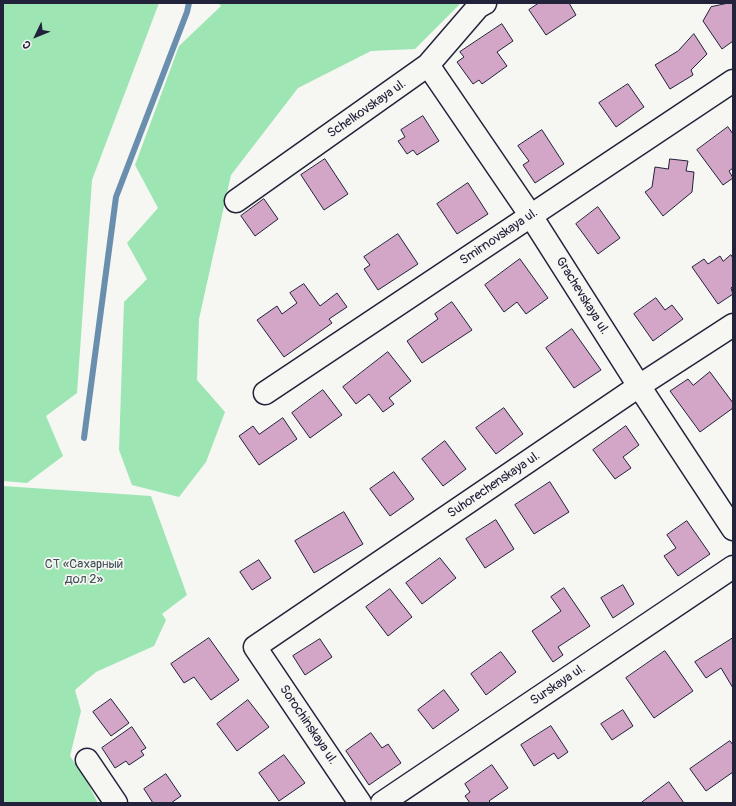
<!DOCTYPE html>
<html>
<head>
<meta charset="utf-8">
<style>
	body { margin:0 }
	#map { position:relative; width:736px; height:806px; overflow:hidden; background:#f6f6f2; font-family:Pangolin,sans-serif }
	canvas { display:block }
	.frame { position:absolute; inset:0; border:4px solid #22223b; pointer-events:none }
	.north { position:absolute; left:16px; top:16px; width:40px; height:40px; -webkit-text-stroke:3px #f6f6f2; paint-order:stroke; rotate:227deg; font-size:11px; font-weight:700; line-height:16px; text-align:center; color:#22223b }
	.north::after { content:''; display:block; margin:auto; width:14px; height:18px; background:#22223b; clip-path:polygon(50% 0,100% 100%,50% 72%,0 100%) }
</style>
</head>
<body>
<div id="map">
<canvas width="736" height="806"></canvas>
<div class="frame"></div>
<div class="north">С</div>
</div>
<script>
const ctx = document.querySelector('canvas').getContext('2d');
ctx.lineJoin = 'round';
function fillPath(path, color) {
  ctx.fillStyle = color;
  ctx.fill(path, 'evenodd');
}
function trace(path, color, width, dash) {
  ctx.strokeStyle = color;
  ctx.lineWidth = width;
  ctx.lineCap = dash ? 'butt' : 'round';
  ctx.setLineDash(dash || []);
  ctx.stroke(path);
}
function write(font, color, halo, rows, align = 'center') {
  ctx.font = font + ' Pangolin,sans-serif';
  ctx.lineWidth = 3.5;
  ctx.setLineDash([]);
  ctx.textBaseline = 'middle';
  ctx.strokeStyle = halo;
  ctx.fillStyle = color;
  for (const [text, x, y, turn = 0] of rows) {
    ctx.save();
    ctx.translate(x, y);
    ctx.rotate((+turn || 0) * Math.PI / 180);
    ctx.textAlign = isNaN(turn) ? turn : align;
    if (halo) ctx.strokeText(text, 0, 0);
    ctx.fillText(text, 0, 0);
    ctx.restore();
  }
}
const green = new Path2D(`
	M3,3H159L92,180L77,393L46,416L63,456L27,483L3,481Z
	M218,3H461L415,49L371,51L298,88L231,175L199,319L197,380L225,412L206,462L179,497L132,485L119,450L124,302L147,279L127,243L158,208L135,165L179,46L221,6Z
	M3,486L151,496L187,595L162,614L166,620L154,646L96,672L75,690L81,711L70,756L86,780L98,803H3Z`);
const stream = new Path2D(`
	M84,438L116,197L187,12L189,3`);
const building = new Path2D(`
	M539,3H569L576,15L546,35L529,10Z
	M729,3H733V41L722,49L703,21L711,7Z
	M502,24L513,41L497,52L507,66L482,84L479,80L473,84L457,62L464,57L460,52Z
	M694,34L707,54L691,70L693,75L670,89L655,65L678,51Z
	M628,84L644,107L616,127L599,103Z
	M423,116L439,141L417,155L413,150L407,154L398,141L405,137L401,130Z
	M728,127L733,134V168L729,171L733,178L723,185L697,150Z
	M542,130L564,164L535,183L523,165L529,161L518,146Z
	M325,159L348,194L324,210L301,175Z
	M670,159L688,161L686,171L694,172L692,192L663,216L645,192L652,187L655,167L668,169Z
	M468,183L488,214L457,234L437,204Z
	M264,199L278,219L255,236L241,216Z
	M598,207L620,238L598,254L576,224Z
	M398,234L418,264L378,290L364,269L370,265L364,257Z
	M731,255L733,258V286L731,288L733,294L718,304L692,267L704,259L708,264L720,256L723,261Z
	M520,259L548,298L526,314L517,302L504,312L485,285Z
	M304,284L320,306L337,293L347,307L329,319L332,323L284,357L257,320L277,306L282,314L297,303L290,293Z
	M656,298L665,310L672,305L683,319L653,341L634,314Z
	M452,302L472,330L422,363L407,341L438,319L435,314Z
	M572,329L601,370L574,388L546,348Z
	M388,352L411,381L389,398L394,404L383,412L369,394L356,404L343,387Z
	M710,372L733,403V408L700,432L670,391L688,379L693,385Z
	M323,390L342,415L310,438L292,413Z
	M504,408L523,434L496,454L476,428Z
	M283,418L297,439L259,465L239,436L253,426L259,434Z
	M626,426L639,445L623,457L631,468L615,479L593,450Z
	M445,441L466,469L443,486L422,459Z
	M394,472L414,499L390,516L370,489Z
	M550,482L569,512L534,534L515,505Z
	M344,512L363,544L314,573L295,541Z
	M496,520L514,549L485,568L466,539Z
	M687,521L710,554L678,576L664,556L676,548L667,535Z
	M440,558L456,578L422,604L406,583Z
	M259,560L271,578L252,590L240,572Z
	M623,585L634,604L613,618L601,598Z
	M564,588L590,626L558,647L563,655L553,662L532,631L561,611L551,597Z
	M390,589L412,617L388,636L366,607Z
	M209,638L239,680L211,700L194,677L184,683L171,664Z
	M733,638V688L721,668L706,678L695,662Z
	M320,639L332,657L305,675L293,656Z
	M665,651L693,691L654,718L626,678Z
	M501,652L516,672L486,695L471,674Z
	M444,690L459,710L433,729L418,710Z
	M111,699L129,723L111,736L93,712Z
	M248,700L269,727L237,751L217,724Z
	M623,710L633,726L612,740L601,724Z
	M551,726L568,752L558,759L554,753L534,766L521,745Z
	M132,727L146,748L141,751L144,755L129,765L126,761L115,768L102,748Z
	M371,733L382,748L388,744L401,763L369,785L346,751Z
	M730,741L733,745V772L706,791L690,769Z
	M284,755L305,783L279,801L259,773Z
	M492,765L508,788L489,801L491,803H470L465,796L470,792L465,784Z
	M166,774L181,796L171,803H153L144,789Z
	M669,782L684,803H641Z`);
const minor = new Path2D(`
	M428,65L531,216L639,386L733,529
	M236,201L428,65L478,7L485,3
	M265,393L733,81
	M87,760L116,803
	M360,803L255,647L639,386L733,325
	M382,803L733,567`);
const streetNames = [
	["Schelkovskaya ul.",367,109,-35],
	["Smirnovskaya ul.",499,237,-34],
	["Grachevskaya ul.",582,296,58],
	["Suhorechenskaya ul.",494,485,-34],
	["Surskaya ul.",558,685,-34],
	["Sorochinskaya ul.",308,725,56]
];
const parkNames = [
	["СТ «Сахарный",84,565],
	["дол 2»",84,580]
];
fillPath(green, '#9de6b4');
trace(stream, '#6a8fae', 6);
fillPath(building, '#d3a6c8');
trace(building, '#22223b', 1);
trace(minor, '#22223b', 25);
trace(minor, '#f6f6f2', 22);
write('13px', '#22223b', '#f6f6f2', streetNames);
write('13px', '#415359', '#f6f6f2', parkNames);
</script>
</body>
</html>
